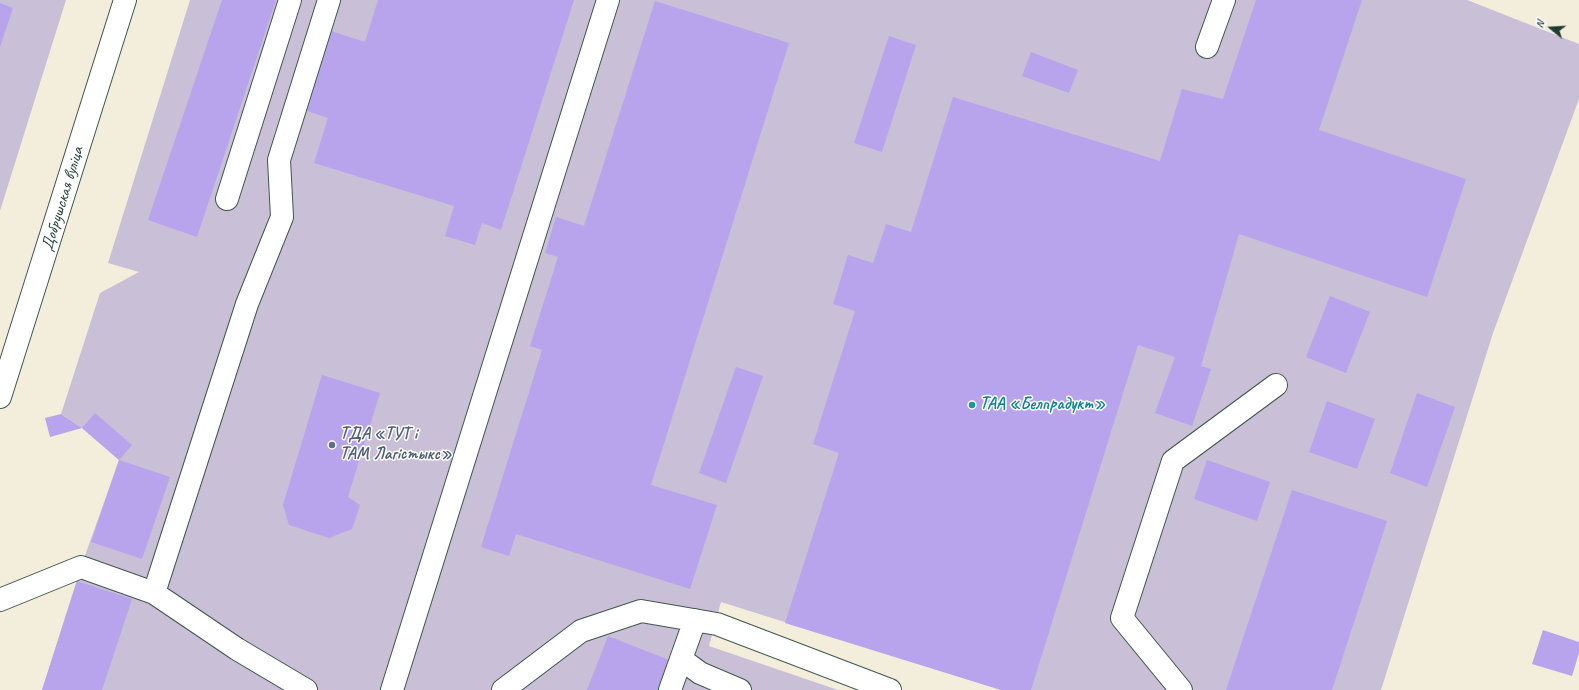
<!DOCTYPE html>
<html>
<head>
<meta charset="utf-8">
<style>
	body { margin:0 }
	#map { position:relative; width:1579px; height:690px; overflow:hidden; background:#f3eedb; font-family:Caveat,sans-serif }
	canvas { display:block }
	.north { position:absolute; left:1531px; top:8px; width:40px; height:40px; -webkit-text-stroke:3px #fff; paint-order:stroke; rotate:288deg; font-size:11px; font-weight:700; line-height:16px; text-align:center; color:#1f3d34 }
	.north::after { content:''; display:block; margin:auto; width:14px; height:18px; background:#1f3d34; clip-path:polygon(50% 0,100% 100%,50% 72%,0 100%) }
</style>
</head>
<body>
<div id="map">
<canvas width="1579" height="690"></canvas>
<div class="north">N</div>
</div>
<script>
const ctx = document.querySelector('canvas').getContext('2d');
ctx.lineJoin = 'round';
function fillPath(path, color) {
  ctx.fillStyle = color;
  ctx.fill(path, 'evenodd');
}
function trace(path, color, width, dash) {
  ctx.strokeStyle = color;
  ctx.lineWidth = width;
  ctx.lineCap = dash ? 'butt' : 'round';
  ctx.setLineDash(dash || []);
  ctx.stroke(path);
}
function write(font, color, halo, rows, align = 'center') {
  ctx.font = font + ' Caveat,sans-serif';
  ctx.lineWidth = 3;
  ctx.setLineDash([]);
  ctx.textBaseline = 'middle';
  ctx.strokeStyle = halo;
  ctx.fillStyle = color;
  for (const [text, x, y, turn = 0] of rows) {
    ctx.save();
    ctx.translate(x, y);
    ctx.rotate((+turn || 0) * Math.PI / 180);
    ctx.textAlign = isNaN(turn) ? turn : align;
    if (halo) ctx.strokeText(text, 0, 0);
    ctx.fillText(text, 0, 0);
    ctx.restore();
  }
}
const industrial = new Path2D(`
	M0,0H66L0,211Z
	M190,0H1467L1579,44V99L1493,333L1381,690H1001L721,602L709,646L838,690H42L81,567L119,460L82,428L61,414L100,293L139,272L108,263Z`);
const building = new Path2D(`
	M222,0H276L197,237L148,220Z
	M378,0H574L501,230L482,223L475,245L445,236L454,206L314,163L328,118L304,110L328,30L365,42Z
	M1256,0H1362L1319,130L1466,179L1427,297L1239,234L1201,366L1211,369L1192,426L1155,413L1175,357L1138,345L1031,690H1001L785,623L839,453L813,444L855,311L833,304L848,255L873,263L886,224L911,232L953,97L1160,161L1182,89L1223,99Z
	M655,1L789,43L651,485L717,505L690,589L516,534L509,556L481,547L542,350L530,346L558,257L545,253L556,217L584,226Z
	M0,3L13,8L0,47Z
	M889,36L916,45L882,152L854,143Z
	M1031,52L1078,70L1069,93L1022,76Z
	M1330,296L1370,312L1346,373L1306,357Z
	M736,367L763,376L726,483L699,473Z
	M322,375L380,393L348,497L360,505L352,529L329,538L289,525L283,505Z
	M1417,393L1455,407L1427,487L1390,473Z
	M1327,401L1375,419L1357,469L1309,452Z
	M95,413L132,445L119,460L82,428Z
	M61,414L82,428L50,437L45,418Z
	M119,460L170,477L142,559L91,542Z
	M1207,460L1270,482L1257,521L1194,499Z
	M1292,490L1387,521L1332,690H1226Z
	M77,581L132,599L102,690H42Z
	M1543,630L1579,642V653L1572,676L1532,664Z
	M608,636L674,662L663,690H587Z`);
const minor = new Path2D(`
	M1207,47L1224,0
	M227,199L290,0
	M0,397L125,0
	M154,593L247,304L282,217L279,160L329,0
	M0,600L81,567L154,593L237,649L306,690
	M681,659L700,673L740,690
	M392,690L608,0
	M503,690L581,631L641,611L717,624L890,690
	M670,690L695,620
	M1181,690L1122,618L1173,461L1276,385`);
const markers = [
	[972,405,4,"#0f9aa8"],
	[332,445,4,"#5c6f8a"]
];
const streetNames = [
	["Добрушская вуліца",63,199,-73]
];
const cultureNames = [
	["ТАА «Белпрадукт»",980,405]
];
const serviceNames = [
	["ТДА «ТУТ і",340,435],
	["ТАМ Лагістыкс»",340,455]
];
fillPath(industrial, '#c9bfd7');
fillPath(building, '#b7a4ec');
trace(minor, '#3f584d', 24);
trace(minor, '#fff', 22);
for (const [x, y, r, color] of markers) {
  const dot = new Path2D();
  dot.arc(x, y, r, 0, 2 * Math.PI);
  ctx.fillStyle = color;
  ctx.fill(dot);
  trace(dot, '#fff', 1.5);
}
write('17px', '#1f3d34', '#fff', streetNames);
write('bold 17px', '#0d838f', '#fff', cultureNames, 'left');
write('bold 17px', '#4e5e75', '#fff', serviceNames, 'left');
</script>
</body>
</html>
